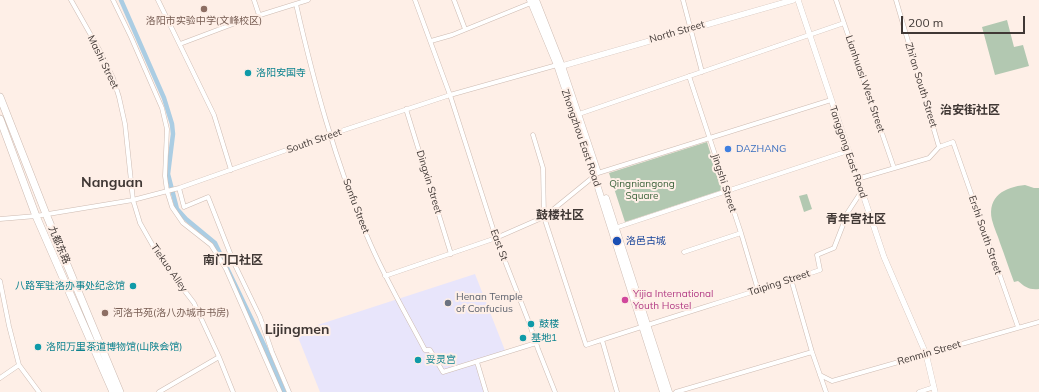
<!DOCTYPE html>
<html>
<head>
<meta charset="utf-8">
<style>
	body { margin:0 }
	#map { position:relative; width:1039px; height:392px; overflow:hidden; background:#feefe7; font-family:Mulish,sans-serif }
	canvas { display:block }
	.scale { position:absolute; left:901px; top:16px; width:124px; height:18px; box-sizing:border-box; border:2px solid #403835; border-top:0; padding-left:5px; font-size:12px; line-height:14px; white-space:nowrap; color:#403835; -webkit-text-stroke:3px #feefe7; paint-order:stroke }
</style>
</head>
<body>
<div id="map">
<canvas width="1039" height="392"></canvas>
<div class="scale">200 m</div>
</div>
<script>
const ctx = document.querySelector('canvas').getContext('2d');
ctx.lineJoin = 'round';
function fillPath(path, color) {
  ctx.fillStyle = color;
  ctx.fill(path, 'evenodd');
}
function trace(path, color, width, dash) {
  ctx.strokeStyle = color;
  ctx.lineWidth = width;
  ctx.lineCap = dash ? 'butt' : 'round';
  ctx.setLineDash(dash || []);
  ctx.stroke(path);
}
function write(font, color, halo, rows, align = 'center') {
  ctx.font = font + ' Mulish,"Noto Sans SC",sans-serif';
  ctx.lineWidth = 4;
  ctx.setLineDash([]);
  ctx.textBaseline = 'middle';
  ctx.strokeStyle = halo;
  ctx.fillStyle = color;
  for (const [text, x, y, turn = 0] of rows) {
    ctx.save();
    ctx.translate(x, y);
    ctx.rotate((+turn || 0) * Math.PI / 180);
    ctx.textAlign = isNaN(turn) ? turn : align;
    if (halo) ctx.strokeText(text, 0, 0);
    ctx.fillText(text, 0, 0);
    ctx.restore();
  }
}
const commercial = new Path2D(`
	M475,274L506,353L477,362L486,392H320L296,332Z`);
const green = new Path2D(`
	M1007,20L1014,47L1023,45L1029,66L995,75L982,27Z
	M707,142L722,190L625,222L609,173Z
	M1025,185L1034,188H1039V289C1029,290 1025,287 1018,281L1014,282C1009,269 1005,256 1000,243C998,236 994,228 992,220C987,196 1005,187 1025,185Z
	M807,194L812,209L804,212L799,196Z`);
const canal = new Path2D(`
	M121,0L164,98L172,124L173,134L168,174L177,209L186,219L215,243L265,347L284,392`);
const street = new Path2D(`
	M71,0L101,53L113,78L119,97L125,124L133,200L140,223L161,260L194,303L219,357L233,392
	M113,0L131,37L162,108L167,129L165,176L167,191L172,207L183,223L211,245L226,269L280,392
	M158,0L214,115L231,170
	M254,0L259,15
	M415,0L450,95L496,238L530,325L538,349L555,392
	M454,0L465,29
	M683,0L702,72
	M836,0L894,168
	M896,0L939,147
	M296,4C314,83 335,161 367,236C383,275 405,312 425,350H430L443,372L536,343
	M431,41L452,35L531,3
	M180,44L241,21L308,0
	M689,76L741,233L758,290
	M406,109L451,254
	M579,114L844,23
	M533,135L543,168L544,217L586,345C664,319 742,296 820,270L817,255L834,248L848,212L861,192
	M857,179L929,158L939,147L953,142L1018,327
	M179,188L184,207L208,197L234,263L260,317L272,352L289,392
	M0,219L36,216L133,200L179,188L329,135L450,95L557,65
	M615,228L848,151
	M684,252L741,233
	M385,276L496,238L544,217L598,173L831,100
	M791,279L812,352L826,392
	M0,281L9,326L19,365L39,392
	M602,340L617,392
	M477,362L486,392
	M820,375L832,381L1039,322
	M0,378L19,365
	M159,392L219,357
	M676,392L812,352
	M919,392L934,387`);
const secondary = new Path2D(`
	M798,0L884,257L926,354L935,392
	M562,66L793,0`);
const primary = new Path2D(`
	M530,0L557,65L594,175L663,392
	M536,0L562,66L597,170
	M606,198L669,392`);
const highway = new Path2D(`
	M0,97L46,214L120,392
	M0,119L36,216L113,392`);
const markers = [
	[204,9,4,"#8d6e63"],
	[248,73,4,"#0f9aa8"],
	[728,149,4,"#3f7fe0"],
	[617,241,5,"#1a4fb4"],
	[133,286,4,"#0f9aa8"],
	[625,300,4,"#d1479c"],
	[448,303,4,"#6b7280"],
	[105,313,4,"#8d6e63"],
	[531,324,4,"#0f9aa8"],
	[523,338,4,"#0f9aa8"],
	[38,347,4,"#0f9aa8"],
	[418,360,4,"#0f9aa8"]
];
const educationNames = [
	["洛阳市实验中学(文峰校区)",204,21],
	["河洛书苑(洛八办城市书房)",113,313,"left"]
];
const streetNames = [
	["North Street",677,32,-16],
	["Mashi Street",103,62,64],
	["Lianhuasi West Street",865,84,71],
	["Zhi'an South Street",921,85,73],
	["Zhongzhou East Road",581,138,71],
	["South Street",314,141,-19],
	["Tanggong East Road",848,152,71],
	["Dingxin Street",429,182,73],
	["Jingshi Street",724,183,72],
	["Sanfu Street",356,206,69],
	["Ershi South Street",985,235,71],
	["九都东路",59,245,67],
	["East St",499,245,70],
	["Tiekuo Alley",169,268,55],
	["Taiping Street",779,283,-18],
	["Renmin Street",929,353,-16]
];
const cultureNames = [
	["洛阳安国寺",256,73],
	["八路军驻洛办事处纪念馆",125,286,"right"],
	["鼓楼",539,324],
	["基地1",531,338],
	["洛阳万里茶道博物馆(山陕会馆)",46,347],
	["妥灵宫",426,360]
];
const shopNames = [
	["DAZHANG",736,149]
];
const parkNames = [
	["Qingniangong",642,184],
	["Square",642,196]
];
const transitNames = [
	["洛邑古城",626,241]
];
const hotelNames = [
	["Yijia International",633,294],
	["Youth Hostel",633,306]
];
const worshipNames = [
	["Henan Temple",456,297],
	["of Confucius",456,309]
];
const quarterNames = [
	["治安街社区",970,110],
	["鼓楼社区",560,215],
	["青年宫社区",856,219],
	["南门口社区",233,260]
];
const districtNames = [
	["Nanguan",112,183],
	["Lijingmen",297,330]
];
fillPath(commercial, '#e8e5fb');
fillPath(green, '#b2c8b1');
trace(canal, '#abcde3', 4.5);
trace(street, '#cdbbb2', 5);
trace(secondary, '#cdbbb2', 6);
trace(primary, '#cdbbb2', 7);
trace(highway, '#cdbbb2', 8);
trace(street, '#fff', 4);
trace(secondary, '#fff', 5.5);
trace(primary, '#fff', 6);
trace(highway, '#fff', 7);
for (const [x, y, r, color] of markers) {
  const dot = new Path2D();
  dot.arc(x, y, r, 0, 2 * Math.PI);
  ctx.fillStyle = color;
  ctx.fill(dot);
  trace(dot, '#feefe7', 1.5);
}
write('10px', '#785e54', '#feefe7', educationNames);
write('10px', '#403835', '#feefe7', streetNames);
write('10px', '#0d838f', '#feefe7', cultureNames, 'left');
write('10px', '#366cbe', '#feefe7', shopNames, 'left');
write('10px', '#3b623a', '#feefe7', parkNames);
write('10px', '#164399', '#feefe7', transitNames, 'left');
write('10px', '#b23c85', '#feefe7', hotelNames, 'left');
write('10px', '#5b616d', '#feefe7', worshipNames, 'left');
write('bold 12px', '#403835', '#feefe7', quarterNames);
write('bold 14px', '#403835', '#feefe7', districtNames);
</script>
</body>
</html>
